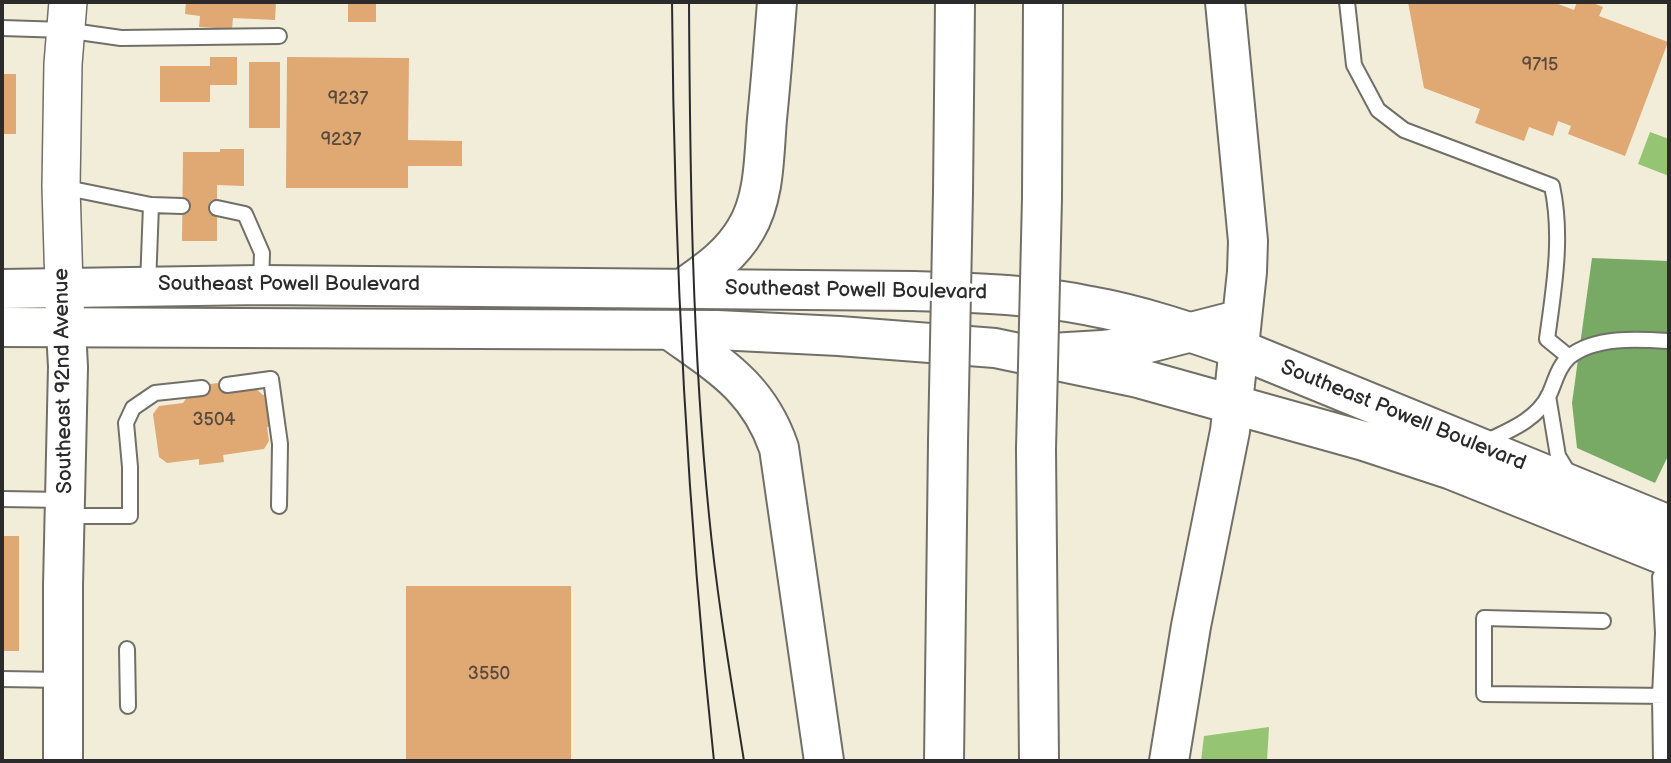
<!DOCTYPE html>
<html>
<head>
<meta charset="utf-8">
<style>
	body { margin:0 }
	#map { position:relative; width:1671px; height:763px; overflow:hidden; background:#f1edd9; font-family:"Balsamiq Sans",sans-serif }
	canvas { display:block }
	.frame { position:absolute; inset:0; border:4px solid #2b2b2b; pointer-events:none }
</style>
</head>
<body>
<div id="map">
<canvas width="1671" height="763"></canvas>
<div class="frame"></div>
</div>
<script>
const ctx = document.querySelector('canvas').getContext('2d');
ctx.lineJoin = 'round';
function fillPath(path, color) {
  ctx.fillStyle = color;
  ctx.fill(path, 'evenodd');
}
function trace(path, color, width, dash) {
  ctx.strokeStyle = color;
  ctx.lineWidth = width;
  ctx.lineCap = dash ? 'butt' : 'round';
  ctx.setLineDash(dash || []);
  ctx.stroke(path);
}
function write(font, color, halo, rows, align = 'center') {
  ctx.font = font + ' "Balsamiq Sans",sans-serif';
  ctx.lineWidth = 7;
  ctx.setLineDash([]);
  ctx.textBaseline = 'middle';
  ctx.strokeStyle = halo;
  ctx.fillStyle = color;
  for (const [text, x, y, turn = 0] of rows) {
    ctx.save();
    ctx.translate(x, y);
    ctx.rotate((+turn || 0) * Math.PI / 180);
    ctx.textAlign = isNaN(turn) ? turn : align;
    if (halo) ctx.strokeText(text, 0, 0);
    ctx.fillText(text, 0, 0);
    ctx.restore();
  }
}
const green = new Path2D(`
	M1650,132L1669,139V176L1638,164Z
	M1269,727L1267,761H1201L1204,736Z`);
const forest = new Path2D(`
	M1592,258L1669,261V454L1655,483L1577,448L1572,403Z`);
const building = new Path2D(`
	M186,2H276L275,20L233,18L232,29L199,27L200,16L185,14Z
	M348,2H376V22H348Z
	M1408,2H1553L1574,10L1577,2H1590L1603,7L1599,16L1668,42L1625,156L1568,134L1571,126L1558,121L1553,136L1529,127L1524,141L1475,123L1480,109L1424,88Z
	M210,57H237V85H210V102H160V66H210Z
	M287,57L409,58L408,140L462,141V166H408V188H286Z
	M249,62H280V128H249Z
	M2,74H16V134H2Z
	M220,149H244V186L217,185V241H182L183,152H220Z
	M226,382L255,388L263,395H273L276,425L267,427L269,441L264,449L223,455L224,462L199,465V459L167,463L159,457L153,414L159,406L183,403L187,397L203,395L202,385Z
	M2,536H19V651H2Z
	M406,586H571V761H406Z`);
const service = new Path2D(`
	M1347,2L1354,65L1378,110L1404,130L1552,186C1563,236 1554,288 1547,339L1569,357
	M2,28L65,30L121,38L279,36
	M62,187L151,205L148,285
	M151,205L182,206
	M217,208L245,214L262,253L261,282
	M227,385L271,379L280,444L279,506
	M1548,396L1558,456L1569,474
	M1485,442C1508,431 1537,420 1549,395C1555,382 1558,367 1569,357C1595,336 1638,339 1669,341
	M2,499L63,500
	M67,516H130V467L126,423L133,408L155,393L202,388
	M1660,577L1663,633L1660,696L1661,761
	M1603,621L1484,618V694L1669,696
	M127,649L128,706
	M2,679L63,680`);
const tertiary = new Path2D(`
	M64,287L61,187L63,64L68,2`);
const secondary = new Path2D(`
	M63,761V586L68,367L64,293`);
const primary = new Path2D(`
	M2,289L261,285L914,291C972,293 1032,294 1090,306C1141,315 1190,332 1239,349L1669,525
	M2,327L717,330L839,336L995,348L1138,378L1364,441L1452,470L1669,557`);
const motorway = new Path2D(`
	M953,192L955,2
	M1042,198L1043,2
	M685,287C709,270 731,255 746,229C765,198 764,154 767,119C771,80 774,41 777,2
	M670,330C720,366 758,387 779,448L824,761
	M1034,354L1102,350L1141,345L1242,319
	M1036,449L1039,761
	M944,761L948,442
	M1169,761L1191,626L1230,431L1247,272L1248,241L1225,2`);
const tram = new Path2D(`
	M672,2C674,256 687,509 714,761
	M689,2C690,173 692,345 709,515C717,598 731,679 744,761`);
const motorwayBridge = new Path2D(`
	M948,442L953,192
	M1036,449L1042,198`);
const numberNames = [
	["9715",1540,65],
	["9237",348,99],
	["9237",341,140],
	["3504",214,420],
	["3550",489,674]
];
const streetNames = [
	["Southeast Powell Boulevard",289,285],
	["Southeast Powell Boulevard",856,291,1],
	["Southeast 92nd Avenue",64,381,-91],
	["Southeast Powell Boulevard",1403,416,22]
];
fillPath(green, '#95c473');
fillPath(forest, '#78aa65');
fillPath(building, '#e0a873');
trace(service, '#706f68', 18);
trace(tertiary, '#706f68', 40);
trace(secondary, '#706f68', 42);
trace(primary, '#706f68', 42);
trace(motorway, '#706f68', 42);
trace(service, '#fff', 14);
trace(tertiary, '#fff', 37);
trace(secondary, '#fff', 38);
trace(primary, '#fff', 38);
trace(motorway, '#fff', 38);
trace(tram, '#2b2b2b', 2);
trace(motorwayBridge, '#706f68', 42, []);
trace(motorwayBridge, '#fff', 38);
write('18px', '#584a3d', null, numberNames);
write('21px', '#2b2b2b', '#fff', streetNames);
</script>
</body>
</html>
